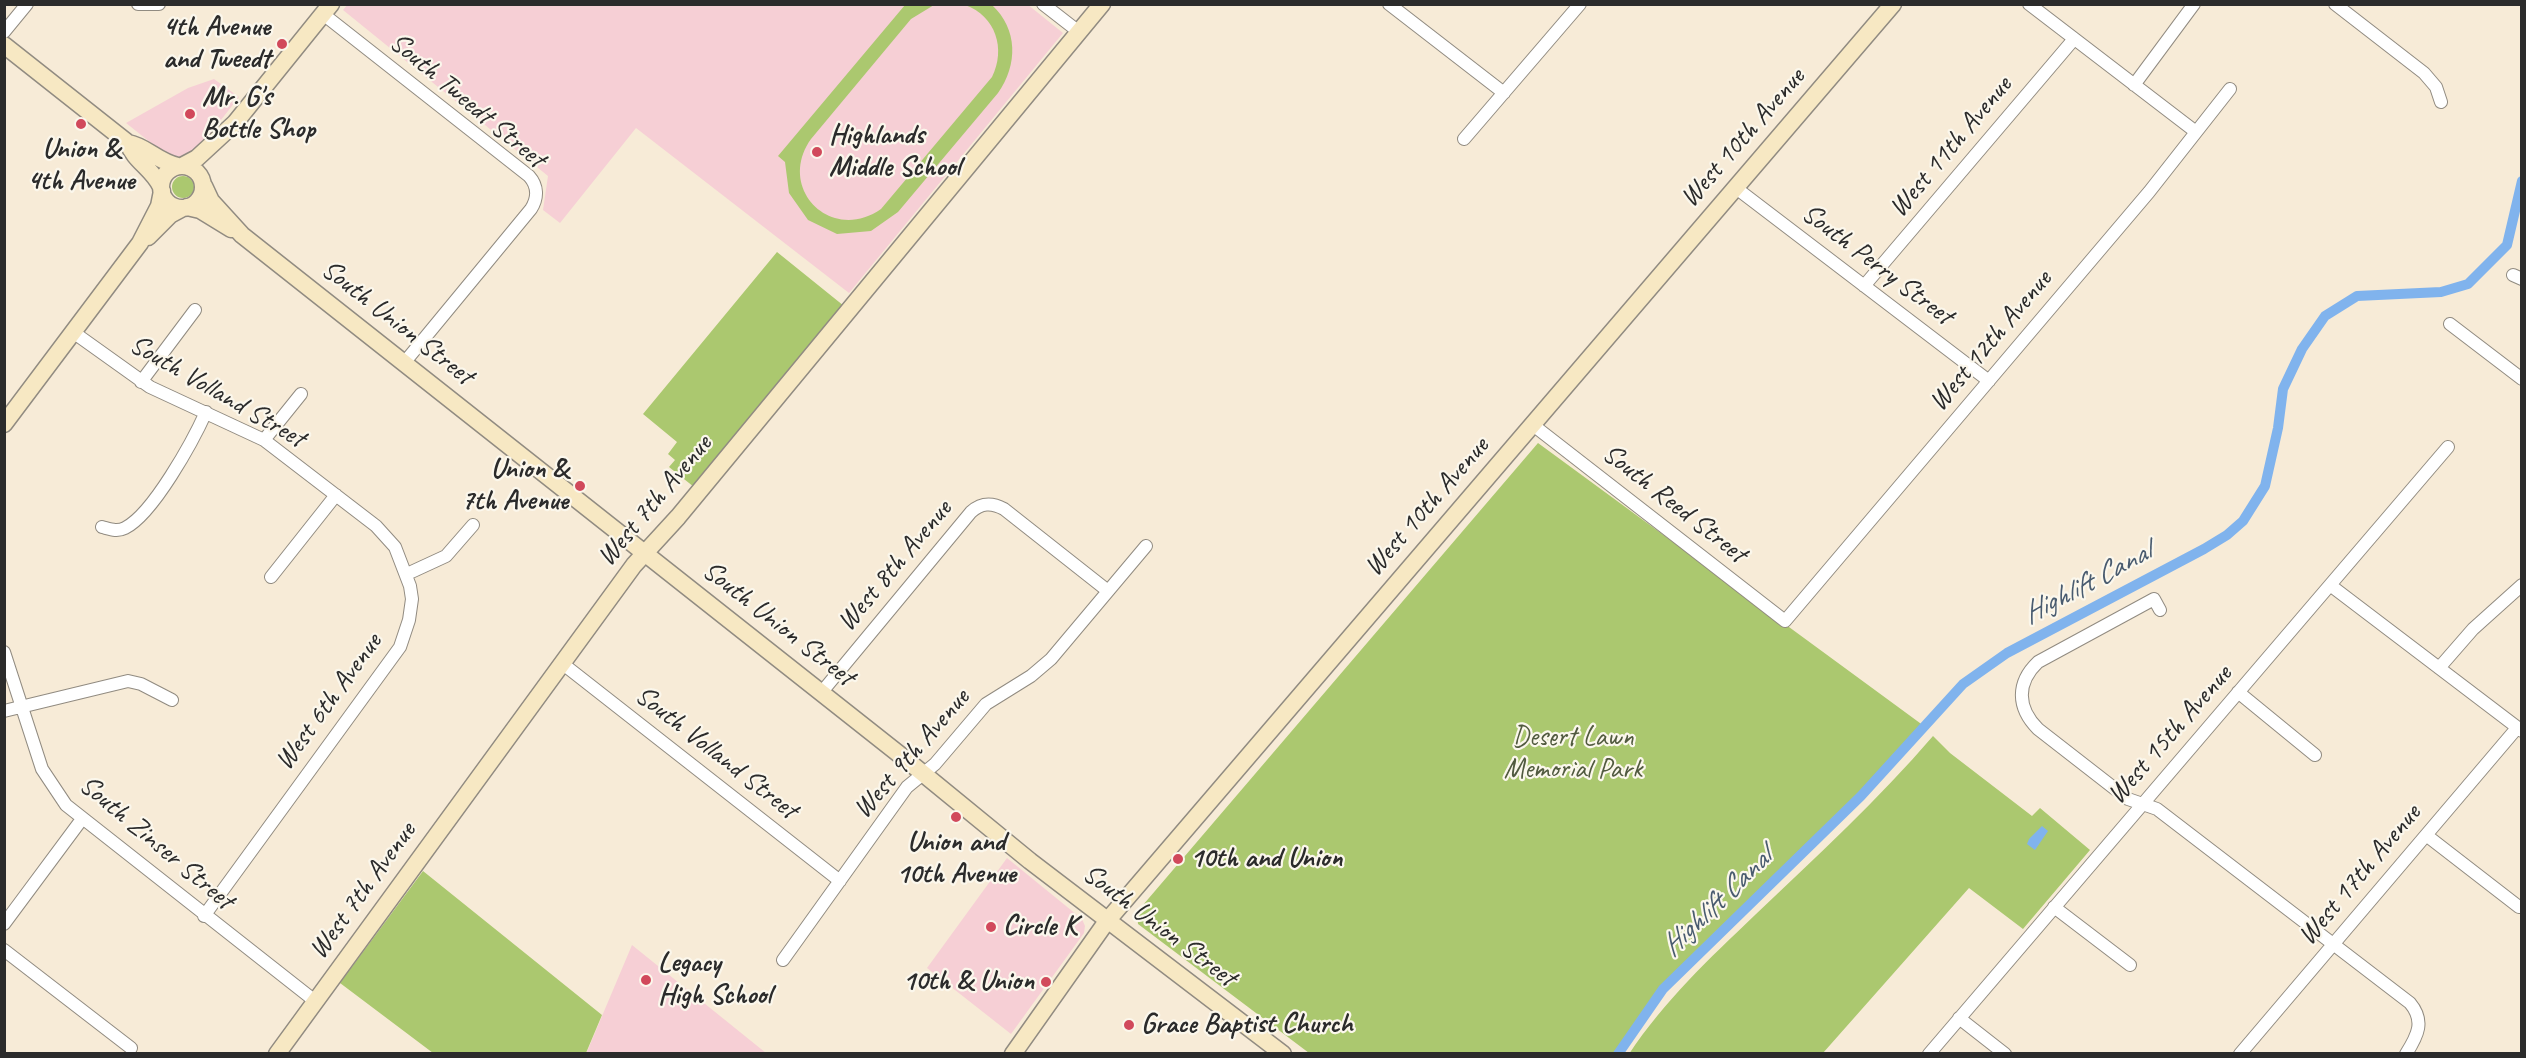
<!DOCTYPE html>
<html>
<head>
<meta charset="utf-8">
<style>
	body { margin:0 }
	#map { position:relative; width:2526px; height:1058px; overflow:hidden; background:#f7ebd7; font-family:Caveat,sans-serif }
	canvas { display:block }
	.frame { position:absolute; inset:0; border:6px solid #2b2b2b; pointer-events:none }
</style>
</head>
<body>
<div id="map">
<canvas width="2526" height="1058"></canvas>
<div class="frame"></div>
</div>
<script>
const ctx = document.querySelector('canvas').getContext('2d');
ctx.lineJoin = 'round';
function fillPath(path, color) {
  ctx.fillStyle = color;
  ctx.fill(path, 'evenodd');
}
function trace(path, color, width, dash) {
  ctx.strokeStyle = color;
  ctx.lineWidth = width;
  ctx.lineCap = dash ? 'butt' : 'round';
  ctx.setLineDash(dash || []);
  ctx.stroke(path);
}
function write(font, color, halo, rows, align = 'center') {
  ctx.font = font + ' Caveat,sans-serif';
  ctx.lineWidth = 4.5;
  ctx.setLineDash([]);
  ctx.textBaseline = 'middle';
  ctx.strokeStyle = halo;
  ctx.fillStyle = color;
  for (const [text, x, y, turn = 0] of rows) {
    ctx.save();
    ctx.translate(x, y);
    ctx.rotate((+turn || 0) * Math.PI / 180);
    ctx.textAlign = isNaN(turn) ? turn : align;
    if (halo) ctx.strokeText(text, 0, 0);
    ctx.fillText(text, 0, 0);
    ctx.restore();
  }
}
const built = new Path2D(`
	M348,4H1027L1063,33L849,293L636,128L560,223L543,210L548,176L343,10Z
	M214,79L239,97L195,153L186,158H170L126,123L188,88Z
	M1007,858L1082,919L1085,926L1084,933L1011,1034L927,968Z
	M632,945L766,1053L586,1054Z`);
const green = new Path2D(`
	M905,5H934L911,19L811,139C776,188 831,244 881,209L992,77C1006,49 996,16 965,5H992C1018,29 1018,65 998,93L898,212L871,231L837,234L808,220L789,193L785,162L778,156Z
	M172 187a11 11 0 1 1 22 0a11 11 0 1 1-22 0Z
	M777,252L844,306L694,487L669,467L675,460L668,454L677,442L643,414Z
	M1538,443L1924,726L1661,993L1619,1053H1309L1138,924L1137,912Z
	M1933,736L1950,753L2032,816L2040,808L2090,850L2023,929L1969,888L1823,1053L1629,1054C1665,1000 1709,959 1755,915C1816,857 1878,800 1933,736Z
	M423,871L602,1015L586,1053H433L340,983Z`);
const water = new Path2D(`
	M2042,826L2048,831L2035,850L2027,844L2029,839Z`);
const canal = new Path2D(`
	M1618,1054L1663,989L1861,796L1963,684L2007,653L2204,549L2227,535L2243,521L2265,486L2278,428L2283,389L2302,349L2325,316L2357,296L2441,292L2468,284L2507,245L2522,181`);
const street = new Path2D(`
	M138,4H159
	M1043,4L1079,32
	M1389,4L1504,93
	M2029,4L2196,132
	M2335,4L2424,73L2436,87L2441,102
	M323,14L529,176C538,186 538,198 531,209L404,363
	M4,32L27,4
	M2134,85L2194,4
	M1464,139L1580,4
	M1736,188L1989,381
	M2513,275L2522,279
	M1864,286L2074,39
	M2450,324L2522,379
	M73,332L150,387L264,440L376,526L395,547L410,586L412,599L409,620L400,647L204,916
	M141,382L195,310
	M1533,425L1785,621L2149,192L2230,89
	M264,440L301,394
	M102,527C110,529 117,532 125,528C153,514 193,441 206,412
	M407,574L446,556L473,525
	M271,577L336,495
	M2330,585L2522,731
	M2160,610L2154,599L2038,662C2016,683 2017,708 2038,729L2128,799L2157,809L2410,1003C2425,1021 2418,1035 2406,1054
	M4,652L42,769L66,805L315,1001
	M563,664L840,881
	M2439,668L2473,629L2522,585
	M2238,692L2315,755
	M821,693L971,512C981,503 991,502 1004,509L1108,591
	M4,711L128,681L141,684L172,700
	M2426,835L2519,907
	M2054,907L2130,965
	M4,924L82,819
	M4,950L131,1048
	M783,960L907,787L935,764L986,704L1031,676L1051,659L1146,546
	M1959,1018L2005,1054
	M1929,1054L2448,447
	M2240,1054L2517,728`);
const secondary = new Path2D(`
	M4,45L128,143C146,146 158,162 178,166
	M128,143C134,161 153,169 161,187
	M182,166L197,158L235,123L331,4
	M161 187a21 21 0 1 1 42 0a21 21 0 1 1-42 0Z
	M204,186L211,201L242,235L909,762L1030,861L1283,1054
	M187,207L200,210L231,229
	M148,237L170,215L183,208
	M4,424L140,243L159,206L162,191
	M277,1054L634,565L678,517L1102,4
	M1013,1054L1107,921L1893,4`);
const markers = [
	[282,44,6,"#d1495b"],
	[190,114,6,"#d1495b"],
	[81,124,6,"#d1495b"],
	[817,152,6,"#d1495b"],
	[580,486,6,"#d1495b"],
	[956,817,6,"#d1495b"],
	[1178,859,6,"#d1495b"],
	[991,927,6,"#d1495b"],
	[646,980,6,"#d1495b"],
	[1046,982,6,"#d1495b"],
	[1129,1025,6,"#d1495b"]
];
const poiNames = [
	["4th Avenue",270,28,"right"],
	["and Tweedt",270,60,"right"],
	["Mr. G's",202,98],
	["Bottle Shop",202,130],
	["Highlands",829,136],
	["Middle School",829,168],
	["Union &",81,150,"center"],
	["4th Avenue",81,182,"center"],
	["Union &",568,470,"right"],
	["7th Avenue",568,502,"right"],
	["Union and",956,843,"center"],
	["10th Avenue",956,875,"center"],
	["10th and Union",1190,859],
	["Circle K",1003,927],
	["Legacy",658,964],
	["High School",658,996],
	["10th & Union",1034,982,"right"],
	["Grace Baptist Church",1141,1025]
];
const streetNames = [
	["South Tweedt Street",467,101,40],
	["West 10th Avenue",1743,138,-49],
	["West 11th Avenue",1951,147,-50],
	["South Perry Street",1877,265,37],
	["South Union Street",397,323,38],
	["West 12th Avenue",1991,341,-50],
	["South Volland Street",217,392,30],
	["West 7th Avenue",655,501,-50],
	["South Reed Street",1674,504,38],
	["West 10th Avenue",1427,507,-49],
	["West 8th Avenue",895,566,-50],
	["South Union Street",778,624,38],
	["West 6th Avenue",329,702,-54],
	["West 15th Avenue",2170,735,-49],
	["South Volland Street",716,753,38],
	["West 9th Avenue",912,754,-49],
	["South Zinser Street",156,843,40],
	["West 17th Avenue",2360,875,-50],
	["West 7th Avenue",363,891,-54],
	["South Union Street",1159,926,37]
];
const parkNames = [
	["Desert Lawn",1573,738],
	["Memorial Park",1573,770]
];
const waterNames = [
	["Highlift Canal",2087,584,-28],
	["Highlift Canal",1717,903,-44]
];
fillPath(built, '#f6cfd5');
fillPath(green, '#abc86f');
fillPath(water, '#80b3ed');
trace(canal, '#80b3ed', 10);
trace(street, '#918b81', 14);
trace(secondary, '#918b81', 19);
trace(street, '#fff', 12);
trace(secondary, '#f7e8c3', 16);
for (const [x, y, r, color] of markers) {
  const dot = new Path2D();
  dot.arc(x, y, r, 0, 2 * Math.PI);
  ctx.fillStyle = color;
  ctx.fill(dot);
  trace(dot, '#fbf7ec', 2);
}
write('bold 28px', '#2b2b2b', '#fbf7ec', poiNames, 'left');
write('28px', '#2b2b2b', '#fbf7ec', streetNames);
write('28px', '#515a3f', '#fbf7ec', parkNames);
write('italic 30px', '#495b6f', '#fbf7ec', waterNames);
</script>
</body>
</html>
